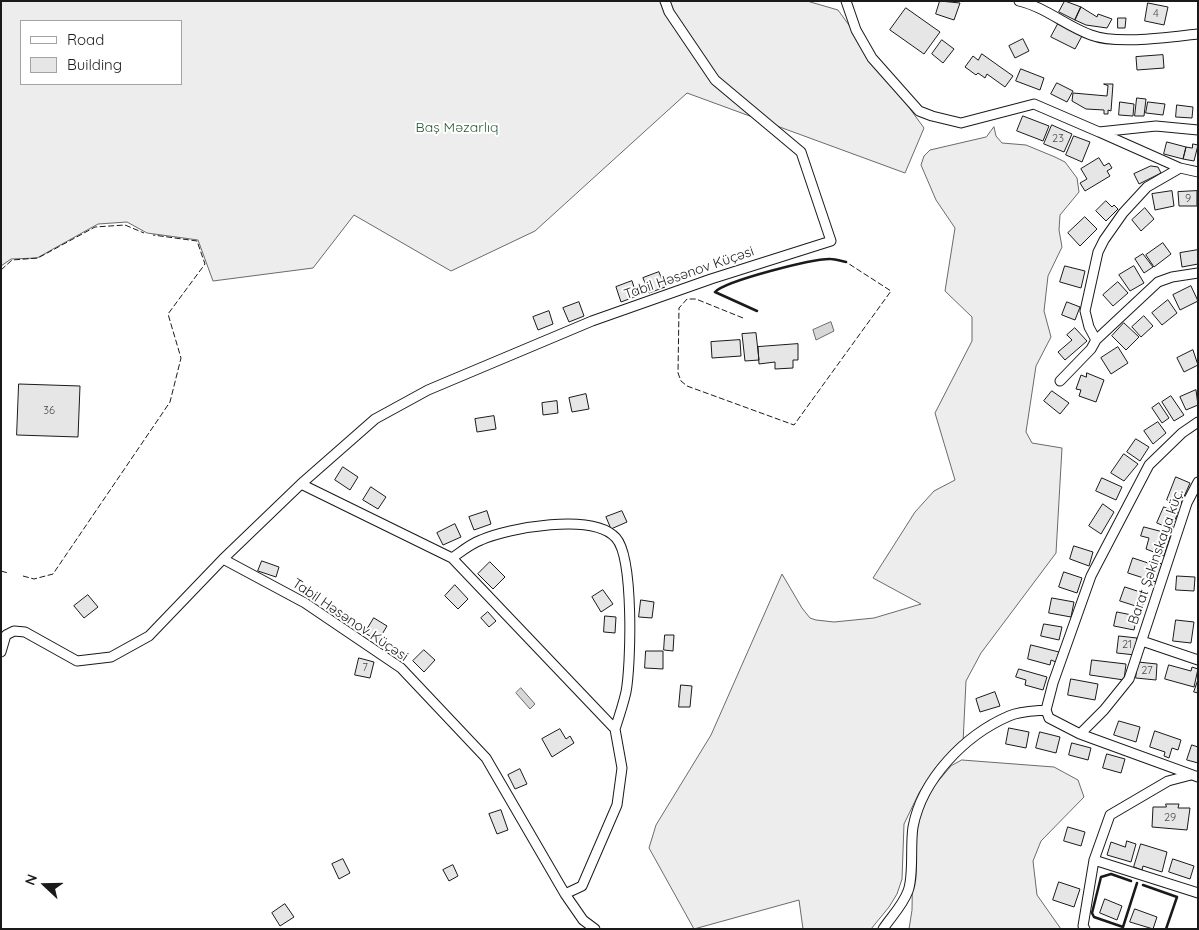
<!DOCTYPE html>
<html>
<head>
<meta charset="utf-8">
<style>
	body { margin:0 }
	#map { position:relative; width:1199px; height:930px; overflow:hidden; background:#fff; font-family:Quicksand,sans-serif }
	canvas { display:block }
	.frame { position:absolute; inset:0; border:2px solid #1a1a1a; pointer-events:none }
	.legend { position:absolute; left:20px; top:20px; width:162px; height:65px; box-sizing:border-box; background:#fff; border:1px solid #a3a3a3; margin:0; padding:6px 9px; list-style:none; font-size:15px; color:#1a1a1a }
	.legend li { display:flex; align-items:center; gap:10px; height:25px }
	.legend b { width:25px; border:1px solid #a3a3a3 }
	.north { position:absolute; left:20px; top:860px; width:50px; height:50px; -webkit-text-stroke:4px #fff; paint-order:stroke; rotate:291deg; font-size:14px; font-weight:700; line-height:20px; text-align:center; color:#1a1a1a }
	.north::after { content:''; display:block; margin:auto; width:18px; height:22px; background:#1a1a1a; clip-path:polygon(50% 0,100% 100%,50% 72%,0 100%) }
</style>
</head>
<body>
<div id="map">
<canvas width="1199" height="930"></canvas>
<div class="frame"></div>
<ul class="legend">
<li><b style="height:6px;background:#fff"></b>Road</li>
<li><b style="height:14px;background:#e6e6e6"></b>Building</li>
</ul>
<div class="north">N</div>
</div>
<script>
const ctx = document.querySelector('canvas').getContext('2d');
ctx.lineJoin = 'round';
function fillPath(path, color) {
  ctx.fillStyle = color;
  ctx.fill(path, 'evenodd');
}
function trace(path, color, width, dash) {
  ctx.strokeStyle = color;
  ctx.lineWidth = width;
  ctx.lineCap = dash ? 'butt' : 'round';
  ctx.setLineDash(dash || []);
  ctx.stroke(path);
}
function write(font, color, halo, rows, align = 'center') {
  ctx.font = font + ' Quicksand,sans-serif';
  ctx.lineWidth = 4;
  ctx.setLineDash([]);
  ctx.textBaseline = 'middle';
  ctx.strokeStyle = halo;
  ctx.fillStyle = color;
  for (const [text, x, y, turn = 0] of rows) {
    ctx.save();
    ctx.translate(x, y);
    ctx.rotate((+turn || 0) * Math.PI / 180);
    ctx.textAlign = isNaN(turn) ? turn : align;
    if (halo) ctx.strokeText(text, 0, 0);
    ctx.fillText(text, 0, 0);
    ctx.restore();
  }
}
const built = new Path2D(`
	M1,1H807L838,10L924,128L905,173L687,93L535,231L451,271L354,215L313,268L213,281L198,240L147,233L127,222L98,224L37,258L11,259L1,266ZM21,21H181V84H21Z
	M994,127L996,136L1002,143L1026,145L1055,157L1065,162L1077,178L1079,192L1060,215L1059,230L1062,247L1048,276L1044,311L1051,337L1036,366L1026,432L1032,443L1062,448L1056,553L981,653L966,681L963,743L936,767L919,793L904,824L902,879L897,894L889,907L871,929H803L799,900L694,929L649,848L656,825L711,735L782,574L802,608L810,618L816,620L834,622L874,618L921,604L873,578L915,512L934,491L955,480L935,413L972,341V317L945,291L955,228L936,200L921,165L924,156L930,150L986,137Z
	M962,760L1054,767L1078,780L1084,797L1041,841L1033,861L1037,895L1061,929H909L912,910L913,844L922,807L934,786L951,766Z`);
const water = new Path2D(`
	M831,322L834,331L816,340L813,330Z
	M521,688L535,704L530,709L516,693Z`);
const building = new Path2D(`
	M940,1L960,3L954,20L936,14Z
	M1065,1L1081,7L1075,20L1059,12Z
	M1148,3L1168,7L1164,25L1145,21Z
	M1081,7L1097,17L1098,14L1112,19L1107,28L1086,25L1075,20Z
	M906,8L940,32L924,54L890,30Z
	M1118,18H1126L1125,28H1118Z
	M1058,24L1082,36L1075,49L1051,37Z
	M1023,39L1029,51L1015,58L1009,46Z
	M942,40L954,49L943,63L932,54Z
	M982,54L1013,76L1005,87L987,74L985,78L978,73L976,75L965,67L973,56L978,60Z
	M1163,55L1164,68L1137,70L1136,57Z
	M1021,69L1044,78L1040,90L1016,81Z
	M1057,83L1073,91L1067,102L1051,94Z
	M1104,84H1113L1111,111L1108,110V114H1104V110L1086,109L1072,101L1073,93L1107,96L1108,86Z
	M1137,98L1146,99L1144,116H1135Z
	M1120,102L1134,104L1133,116L1119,115Z
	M1148,102L1165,104L1163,115L1146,113Z
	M1177,105L1193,107L1192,118L1176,117Z
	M1023,116L1049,126L1043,141L1017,131Z
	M1052,125L1072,134L1064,152L1044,144Z
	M1074,136L1090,142L1082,162L1066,155Z
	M1167,142L1186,147L1183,159L1164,154Z
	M1193,144L1198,145L1194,161L1183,159L1186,147L1192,148Z
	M1099,158L1104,166L1109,163L1112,168L1107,171L1110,176L1085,191L1080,183L1087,179L1081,169Z
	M1151,166L1158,167L1161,173L1139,184L1134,174Z
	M1172,191L1174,206L1155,210L1152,194Z
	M1197,191V206H1179L1178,192Z
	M1106,201L1112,207L1114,205L1118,209L1106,221L1096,211Z
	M1145,208L1154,219L1141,231L1132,220Z
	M1085,217L1097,229L1080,246L1068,233Z
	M1163,243L1171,254L1154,267L1146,255Z
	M1198,250V264L1182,267L1180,253Z
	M1143,254L1153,267L1144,273L1135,259Z
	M1065,266L1085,271L1081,288L1060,282Z
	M1134,266L1144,283L1130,291L1119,275Z
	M659,272L665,287L649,293L643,278Z
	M632,281L637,296L621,302L616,287Z
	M1118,282L1128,293L1113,306L1103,295Z
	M1191,286L1198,301L1180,310L1173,295Z
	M1168,300L1177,313L1162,325L1152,313Z
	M579,302L584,316L569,322L563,308Z
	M1067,302L1080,307L1075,320L1062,315Z
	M549,311L553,324L538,330L533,317Z
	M1144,316L1153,326L1141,337L1132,327Z
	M1124,323L1139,337L1126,350L1112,336Z
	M1075,328L1087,341L1065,360L1058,352L1072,340L1067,335Z
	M756,333L759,360L745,361L742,334Z
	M740,340L741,356L712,358L711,342Z
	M798,344V360H793V368L775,369V362L759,364L758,347Z
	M1118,347L1128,363L1111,374L1101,358Z
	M1193,350L1198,365L1184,372L1177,358Z
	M1087,373L1104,380L1096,402L1079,396L1081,390L1076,389L1081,375L1086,377Z
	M19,384L80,386L78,437L17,435Z
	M1196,390L1198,405L1186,410L1180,397Z
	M1052,391L1069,403L1060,414L1044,401Z
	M586,394L589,409L572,412L569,398Z
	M1171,396L1184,415L1174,421L1162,402Z
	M557,401L558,413L543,415L542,403Z
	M1159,403L1169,418L1162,423L1152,408Z
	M494,416L496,429L477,432L475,419Z
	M1158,422L1166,433L1153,444L1144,431Z
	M1136,439L1149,447L1140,461L1127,452Z
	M1124,454L1138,464L1124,481L1111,473Z
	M343,467L358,477L350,490L335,480Z
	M1176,477L1190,483L1180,506L1167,500Z
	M1102,478L1122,487L1116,500L1096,491Z
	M371,487L386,497L378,509L363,500Z
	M1103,504L1114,512L1101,534L1089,526Z
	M1164,507L1178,513L1171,529L1157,523Z
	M487,511L491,524L474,530L469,517Z
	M622,511L627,522L611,529L606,517Z
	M455,524L461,537L443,545L437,533Z
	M1144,527L1171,534L1164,556L1146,549L1149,538L1141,536Z
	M1074,546L1093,552L1089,566L1070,559Z
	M1133,558L1151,564L1152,561L1162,564L1156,582L1128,573Z
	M262,561L279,567L276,577L258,571Z
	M490,562L505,577L493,589L478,574Z
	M1064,572L1082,578L1077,593L1059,587Z
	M1177,576L1195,577L1194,591L1176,590Z
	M455,585L468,599L458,609L445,596Z
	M1125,587L1146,594L1142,608L1120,601Z
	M603,590L613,604L601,612L592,597Z
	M88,595L98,607L84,618L74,606Z
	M1052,598L1074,602L1071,617L1049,613Z
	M641,600L654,602L652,618L639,617Z
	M488,612L496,621L489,627L481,618Z
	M1117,612L1137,616L1134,630L1114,626Z
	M605,616L616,617L615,633L604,632Z
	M374,618L387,626L378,641L365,633Z
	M1176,620L1194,622L1191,643L1173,641Z
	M1044,624L1062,627L1059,640L1041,636Z
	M665,635H674L673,651L664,650Z
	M1119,636L1137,638L1135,655L1117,653Z
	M1031,645L1059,652L1056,662L1051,660L1050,665L1028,659Z
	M424,650L435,660L424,672L413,661Z
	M646,651H663V669L645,668Z
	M359,658L374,662L370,678L355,675Z
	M1092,660L1126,664L1124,680L1090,675Z
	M1138,662L1157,664L1156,680L1136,678Z
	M1169,665L1191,671L1192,667L1198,669L1194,687L1165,679Z
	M1019,669L1047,677L1043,690L1025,685L1026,680L1016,677Z
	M1071,679L1098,684L1095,700L1068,695Z
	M1198,680V693L1194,692Z
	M681,685L692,686L690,707H679Z
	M995,692L1000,706L980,712L976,699Z
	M1119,721L1140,727L1136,742L1114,735Z
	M1009,728L1029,732L1026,748L1006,744Z
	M560,729L566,739L570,736L574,743L552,757L542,739Z
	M1155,731L1181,740L1178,750L1172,748L1169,758L1164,756L1165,752L1150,747Z
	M1040,732L1060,737L1056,753L1036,748Z
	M1072,743L1091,748L1088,760L1069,755Z
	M1192,745L1198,747V763L1187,760Z
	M1107,754L1125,759L1121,773L1103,768Z
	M520,769L527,784L515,789L508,775Z
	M1166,804H1179L1178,808H1190L1187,830L1152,827L1153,807H1166Z
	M501,810L508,830L497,834L489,814Z
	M1068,827L1085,832L1081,846L1064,841Z
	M1127,841L1136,844L1131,862L1107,855L1111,842L1125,847Z
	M1141,844L1167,852L1162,872L1143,866L1142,870L1134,867Z
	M343,859L350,873L339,879L332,864Z
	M1173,859L1194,866L1190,879L1169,872Z
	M453,865L458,876L449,881L443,870Z
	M1059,882L1080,889L1074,907L1053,900Z
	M1105,899L1122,906L1117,920L1100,913Z
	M285,904L294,917L280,926L272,913Z
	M1135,909L1157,917L1153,929L1130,922Z`);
const street = new Path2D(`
	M846,1L856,30L872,58L919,111L932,116L961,123L1034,104L1099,132L1156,126L1198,130
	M1019,1C1045,7 1066,26 1091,35C1117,45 1170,37 1198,34
	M1099,132L1180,168L1198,172
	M1180,168L1147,187L1123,213L1104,240L1098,252L1085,311L1089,327L1096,340L1158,282L1172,277L1198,273
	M1060,381L1091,349L1096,340
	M301,484L452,558L615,729L622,768L617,805L582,886L565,894
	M452,558C461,552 470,544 481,540C509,528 593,512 616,538C634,558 631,665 626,692C623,705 619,717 615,729
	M223,559L305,603L401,668L486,758L565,894L583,920L595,929
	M1142,641L1198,660
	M1,652L6,635L14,631L25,632L77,661L111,657L149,636L223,559L301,484L375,419L428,390L592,321L711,279L831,241L801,152L715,80L669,12L665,1
	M1046,710L1053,683L1091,576L1149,465L1182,433L1198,422
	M1046,710L1049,718L1080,734L1198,777
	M1080,734L1104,710L1129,679L1187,503L1198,482
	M1094,860L1198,893
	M883,929C891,917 903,905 908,891C914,876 910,845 913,827C922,779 965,735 1009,716C1020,711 1035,711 1046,710
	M1085,929L1083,926L1094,860L1110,815L1168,781L1191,775`);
const fence = new Path2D(`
	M1,270L12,260L38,258L95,227L125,225L144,233
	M743,318L696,299H687L679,308L678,373L681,381L687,386L794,425L891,291L846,262
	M1,571L8,573
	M23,576L34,579L53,574L170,402L181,358L168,314L205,264L197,241L153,235`);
const wall = new Path2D(`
	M757,311L715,292C725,281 814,258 831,259C835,259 841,261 846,262
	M1131,881L1111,874L1101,877L1092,913L1094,917L1123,927L1137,883
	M1143,885L1177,897L1166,929`);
const numberNames = [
	["4",1156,14],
	["23",1058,139],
	["9",1188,199],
	["36",49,411],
	["21",1127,645],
	["7",365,668],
	["27",1147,671],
	["29",1170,818]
];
const parkNames = [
	["Baş Məzarlıq",457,128]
];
const streetNames = [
	["Tabil Həsənov Küçəsi",689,273,-19],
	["Barat Şəkinskaya küç.",1156,557,-71],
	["Tabil Həsənov Küçəsi",350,620,34]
];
fillPath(built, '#ededed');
trace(built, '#6a6a6a', 1);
fillPath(water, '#d7d7d7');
trace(water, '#6a6a6a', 1);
fillPath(building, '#e6e6e6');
trace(building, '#1a1a1a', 1);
trace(street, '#1a1a1a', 11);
trace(street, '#fff', 9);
trace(fence, '#1a1a1a', 1, [6, 2.5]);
trace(wall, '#1a1a1a', 2.5);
write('11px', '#4d4d4d', null, numberNames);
write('14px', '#2b5a34', '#fff', parkNames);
write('14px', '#1a1a1a', '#fff', streetNames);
</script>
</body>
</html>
